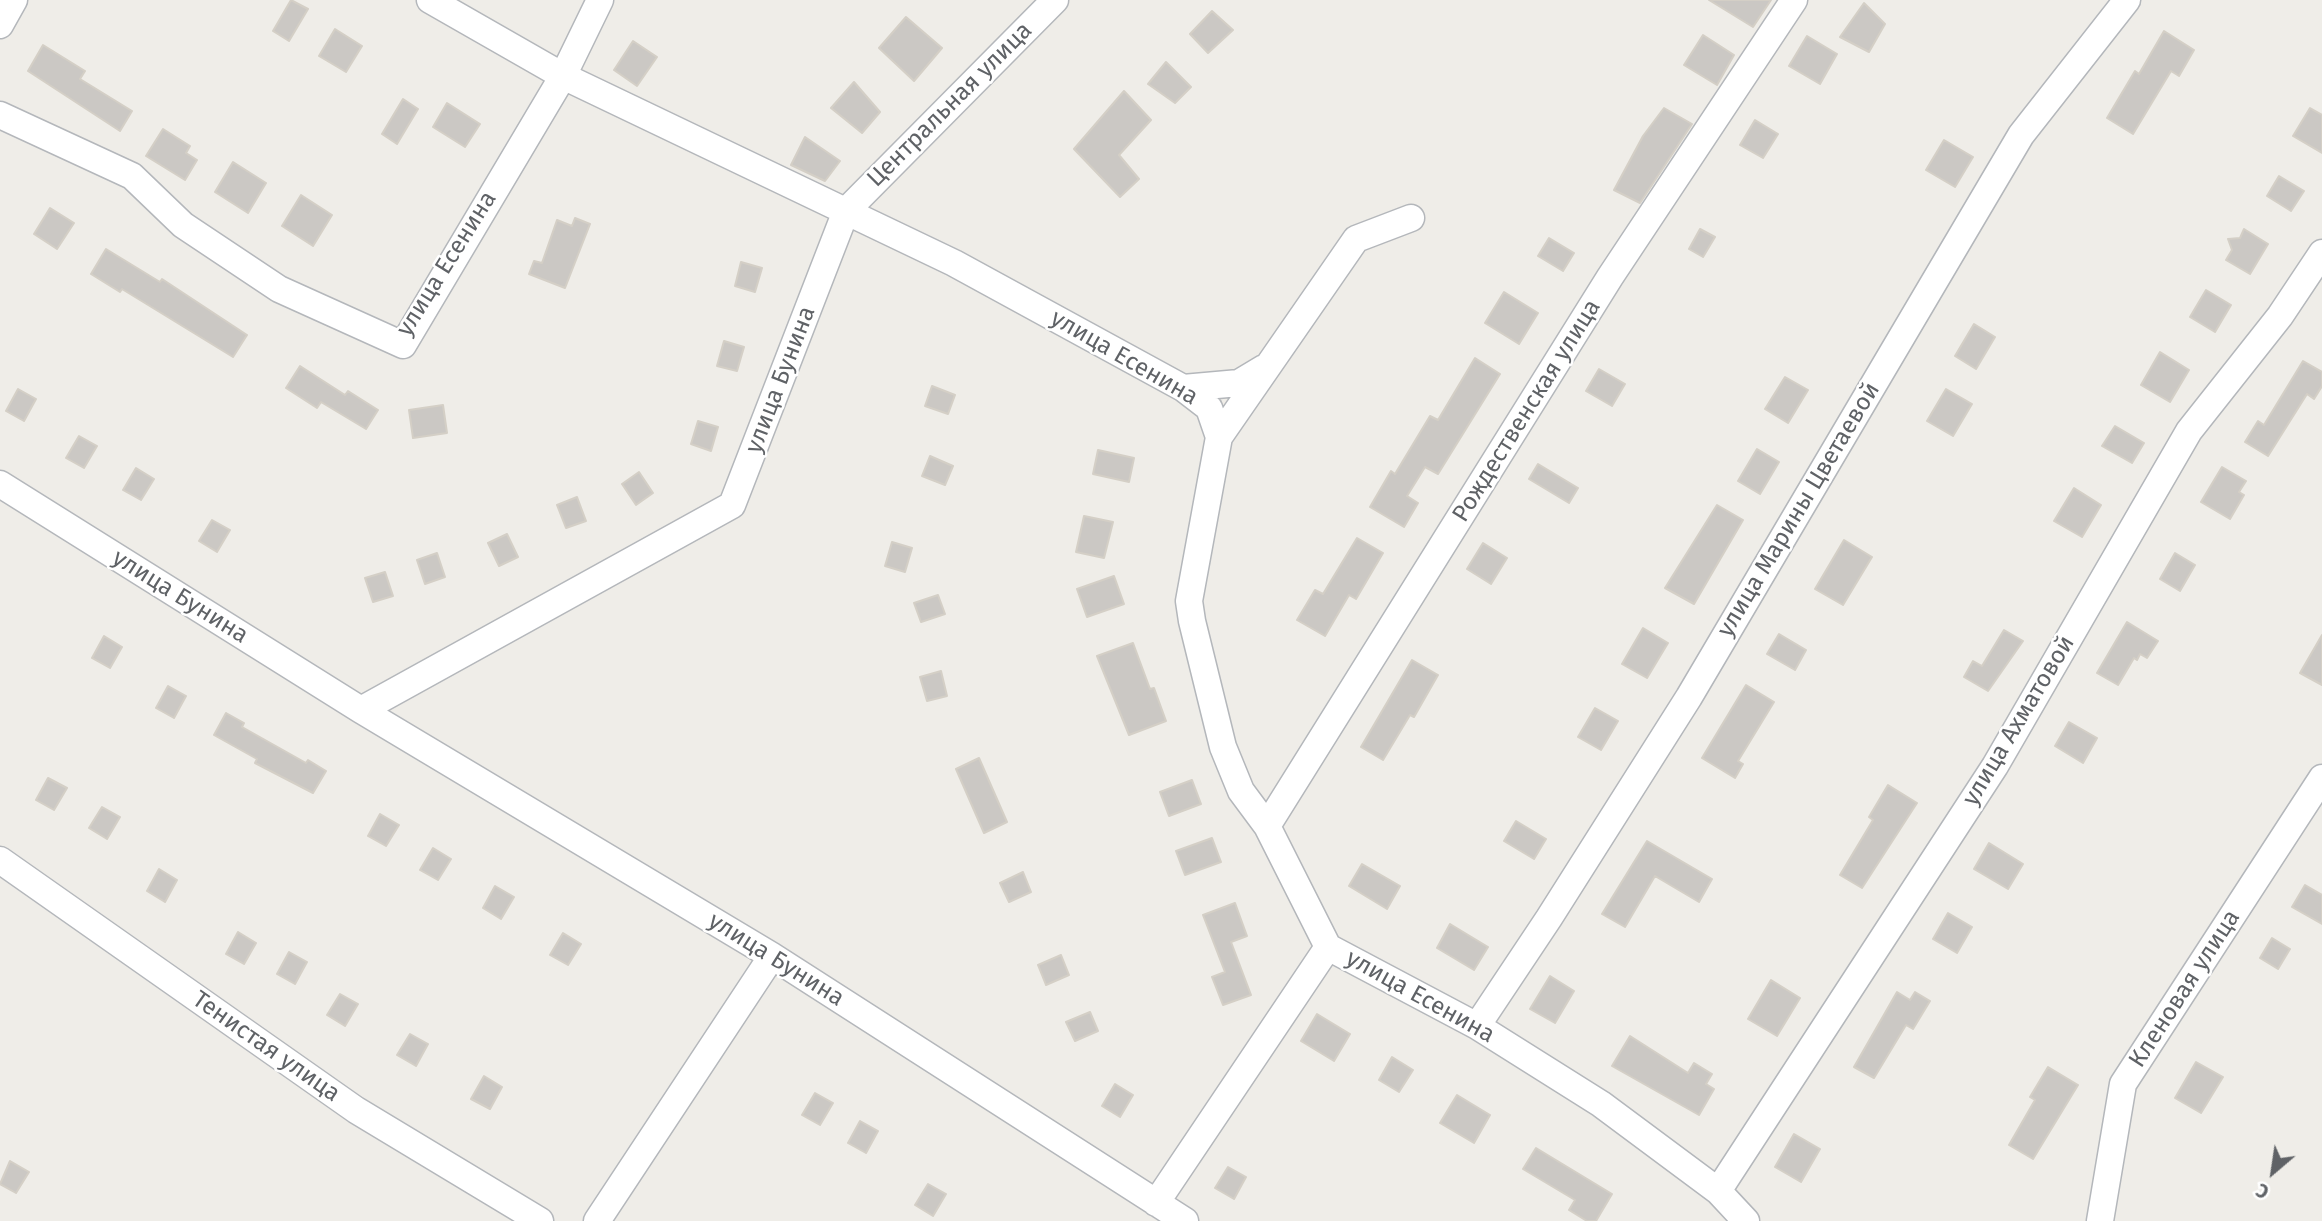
<!DOCTYPE html>
<html>
<head>
<meta charset="utf-8">
<style>
	body { margin:0 }
	#map { position:relative; width:2322px; height:1221px; overflow:hidden; background:#efede8; font-family:"Fira Sans",sans-serif }
	canvas { display:block }
	.north { position:absolute; left:2238px; top:1137px; width:70px; height:70px; -webkit-text-stroke:5px #fff; paint-order:stroke; rotate:209deg; font-size:19px; font-weight:700; line-height:28px; text-align:center; color:#5f6266 }
	.north::after { content:''; display:block; margin:auto; width:24px; height:32px; background:#5f6266; clip-path:polygon(50% 0,100% 100%,50% 72%,0 100%) }
</style>
</head>
<body>
<div id="map">
<canvas width="2322" height="1221"></canvas>
<div class="north">С</div>
</div>
<script>
const ctx = document.querySelector('canvas').getContext('2d');
ctx.lineJoin = 'round';
function fillPath(path, color) {
  ctx.fillStyle = color;
  ctx.fill(path, 'evenodd');
}
function trace(path, color, width, dash) {
  ctx.strokeStyle = color;
  ctx.lineWidth = width;
  ctx.lineCap = dash ? 'butt' : 'round';
  ctx.setLineDash(dash || []);
  ctx.stroke(path);
}
function write(font, color, halo, rows, align = 'center') {
  ctx.font = font + ' "Fira Sans",sans-serif';
  ctx.lineWidth = 5;
  ctx.setLineDash([]);
  ctx.textBaseline = 'middle';
  ctx.strokeStyle = halo;
  ctx.fillStyle = color;
  for (const [text, x, y, turn = 0] of rows) {
    ctx.save();
    ctx.translate(x, y);
    ctx.rotate((+turn || 0) * Math.PI / 180);
    ctx.textAlign = isNaN(turn) ? turn : align;
    if (halo) ctx.strokeText(text, 0, 0);
    ctx.fillText(text, 0, 0);
    ctx.restore();
  }
}
const building = new Path2D(`
	M291,0L308,9L289,41L273,31Z
	M1709,0H1771L1753,27Z
	M1864,3L1885,24L1869,52L1840,37Z
	M1212,11L1233,30L1208,53L1190,34Z
	M906,17L942,48L914,81L879,48Z
	M335,29L362,46L346,72L319,56Z
	M2164,31L2194,50L2179,76L2171,71L2133,134L2107,118L2135,71L2139,74Z
	M1703,35L1734,55L1717,85L1684,65Z
	M1807,36L1837,54L1820,84L1789,66Z
	M633,41L657,57L637,86L614,70Z
	M43,45L85,71L80,79L132,111L120,131L28,71Z
	M1166,62L1191,87L1175,103L1148,84Z
	M854,82L880,112L862,133L831,108Z
	M1124,91L1151,120L1119,155L1139,179L1120,197L1074,149Z
	M403,99L418,109L397,144L382,134Z
	M447,103L480,124L465,147L433,127Z
	M1664,108L1692,124L1640,203L1614,190L1643,136Z
	M2310,108L2322,115V153L2293,136Z
	M1755,120L1778,134L1763,158L1740,145Z
	M163,129L190,146L186,153L197,160L185,180L146,156Z
	M805,137L840,161L825,181L791,165Z
	M1944,140L1973,157L1955,187L1926,170Z
	M233,162L266,183L248,213L215,192Z
	M2279,176L2304,191L2291,211L2267,196Z
	M301,195L332,215L313,246L282,226Z
	M50,208L74,223L57,249L34,234Z
	M575,218L590,224L565,288L529,274L534,261L542,263L557,220L572,226Z
	M1700,229L1715,237L1703,257L1689,249Z
	M2244,229L2268,244L2250,274L2226,260L2232,250L2228,239L2240,238Z
	M1549,238L1574,253L1563,271L1538,256Z
	M106,249L160,282L162,279L247,335L233,357L122,289L120,292L91,274Z
	M741,262L762,268L755,292L735,286Z
	M2206,290L2231,305L2215,332L2190,317Z
	M1504,292L1538,313L1519,344L1485,323Z
	M1974,324L1995,337L1976,369L1955,356Z
	M724,341L744,347L737,371L717,366Z
	M2160,352L2189,370L2170,402L2141,385Z
	M1475,358L1500,374L1438,474L1425,467L1407,496L1418,503L1404,527L1370,507L1391,471L1395,474L1430,416L1438,420Z
	M2303,361L2322,372V386L2314,399L2307,394L2268,456L2245,442L2258,421L2264,425Z
	M300,366L345,395L348,391L378,410L366,429L321,402L317,408L286,388Z
	M1599,369L1625,384L1612,406L1586,391Z
	M1785,377L1808,390L1788,423L1765,409Z
	M932,386L955,395L948,414L925,406Z
	M18,389L36,399L24,421L6,411Z
	M1946,389L1972,404L1953,436L1927,421Z
	M443,405L447,433L413,438L409,410Z
	M698,421L718,427L711,451L691,444Z
	M2115,426L2144,443L2132,463L2102,446Z
	M79,436L97,446L84,468L66,458Z
	M1757,449L1779,462L1760,494L1738,481Z
	M1098,450L1134,458L1129,482L1093,474Z
	M930,456L953,466L945,485L922,476Z
	M1538,464L1578,488L1569,503L1529,479Z
	M2222,467L2246,481L2239,492L2244,495L2230,519L2201,502Z
	M136,468L154,479L141,500L123,490Z
	M639,472L653,493L636,505L622,484Z
	M2074,488L2101,505L2082,537L2054,521Z
	M577,497L586,521L566,528L557,505Z
	M1717,505L1743,520L1694,604L1665,588Z
	M1084,516L1113,522L1104,558L1076,552Z
	M212,520L230,530L217,552L199,541Z
	M507,534L518,557L499,566L488,543Z
	M1357,538L1383,553L1356,599L1349,595L1325,636L1297,620L1315,590L1323,594Z
	M1844,540L1872,557L1843,605L1815,589Z
	M892,542L912,548L905,572L885,566Z
	M1483,543L1507,558L1491,584L1467,569Z
	M437,553L445,577L425,584L417,560Z
	M2175,553L2195,565L2180,591L2160,579Z
	M385,572L393,596L373,602L365,578Z
	M1114,576L1124,604L1087,617L1077,589Z
	M938,595L945,614L921,622L914,603Z
	M2127,622L2158,641L2147,658L2140,654L2137,660L2134,658L2118,685L2097,673Z
	M1643,628L1668,643L1647,678L1622,664Z
	M2004,630L2023,641L1988,691L1964,677L1973,661L1982,666Z
	M1779,634L1806,650L1795,670L1767,654Z
	M2322,635V685L2300,673Z
	M104,636L122,647L110,668L92,658Z
	M1133,643L1150,689L1154,688L1166,721L1129,735L1097,656Z
	M1412,660L1438,675L1414,717L1410,715L1383,760L1361,747Z
	M941,671L947,696L927,701L920,677Z
	M1746,685L1774,702L1738,761L1743,764L1735,778L1702,758Z
	M168,686L186,696L174,718L156,708Z
	M1595,708L1618,721L1601,750L1578,737Z
	M226,713L244,723L242,727L306,763L308,760L326,771L313,793L255,763L257,759L214,735Z
	M2069,722L2097,738L2083,763L2055,746Z
	M979,758L1007,822L984,833L956,769Z
	M48,778L67,788L54,810L36,800Z
	M1192,780L1201,804L1169,816L1160,792Z
	M1888,785L1917,803L1862,888L1840,875L1873,820L1869,817Z
	M102,807L120,817L107,839L89,828Z
	M380,814L399,825L386,846L368,836Z
	M1516,821L1546,839L1534,859L1504,841Z
	M1212,838L1221,862L1185,875L1176,851Z
	M1647,841L1712,879L1699,902L1655,876L1625,927L1602,914Z
	M1989,843L2023,864L2008,889L1974,869Z
	M433,848L451,859L438,880L420,870Z
	M1362,864L1400,886L1387,909L1349,886Z
	M159,869L177,880L165,902L147,891Z
	M1023,872L1031,892L1009,902L1000,883Z
	M2305,885L2322,895V924L2292,907Z
	M495,886L514,897L501,919L483,908Z
	M1235,903L1247,936L1231,942L1251,995L1223,1005L1212,977L1225,972L1203,915Z
	M1948,913L1972,927L1957,953L1933,939Z
	M1450,924L1488,947L1474,970L1437,948Z
	M238,932L256,943L244,964L226,954Z
	M563,933L581,944L568,965L550,955Z
	M2272,938L2290,949L2278,969L2260,958Z
	M289,952L307,962L295,984L277,974Z
	M1061,955L1069,975L1046,985L1038,965Z
	M1550,976L1574,991L1555,1023L1530,1009Z
	M1771,980L1800,998L1777,1036L1748,1019Z
	M1897,992L1910,1000L1915,992L1930,1001L1913,1029L1906,1025L1874,1078L1854,1067Z
	M340,994L358,1004L345,1026L327,1015Z
	M1090,1012L1098,1031L1075,1041L1066,1022Z
	M1317,1014L1350,1034L1334,1061L1301,1041Z
	M410,1034L428,1044L416,1066L397,1055Z
	M1630,1036L1688,1073L1694,1063L1712,1074L1706,1084L1714,1089L1699,1115L1612,1066Z
	M1392,1057L1413,1070L1399,1092L1379,1080Z
	M2196,1062L2223,1077L2201,1113L2175,1098Z
	M2048,1067L2078,1085L2033,1159L2009,1145L2035,1100L2030,1097Z
	M484,1076L502,1087L490,1109L471,1099Z
	M1115,1084L1133,1095L1120,1117L1102,1106Z
	M815,1093L833,1103L820,1125L802,1115Z
	M1457,1095L1490,1115L1474,1143L1440,1123Z
	M860,1121L878,1131L866,1153L848,1143Z
	M1794,1134L1820,1149L1801,1182L1775,1167Z
	M1536,1148L1612,1194L1596,1221H1587L1569,1210L1575,1200L1523,1169Z
	M10,1161L29,1172L16,1193L0,1184Z
	M1228,1167L1246,1177L1234,1199L1215,1188Z
	M928,1184L946,1194L933,1216L915,1205Z`);
const minor = new Path2D(`
	M430,0L563,76L954,263L1183,388L1209,408L1219,437L1189,601L1192,621L1223,747L1241,791L1267,826L1328,947L1477,1026L1601,1104L1718,1191L1746,1221
	M0,25L14,0
	M0,115L132,176L183,225L279,289L403,345L563,76L600,0
	M1183,388L1239,383L1264,368
	M1219,437L1356,239L1411,218
	M0,484L361,710L772,956L1185,1221
	M361,710L732,505L846,211L1055,0
	M1267,826L1610,277L1794,0
	M0,860L356,1110L540,1221
	M1477,1026L1549,918L1689,697L2021,135L2127,0
	M1718,1191L1995,766L2189,431L2280,316L2322,253
	M1156,1203L1328,947
	M597,1221L772,956
	M2100,1221L2123,1084L2322,778`);
const streetNames = [
	["Центральная улица",950,105,-45],
	["улица Есенина",447,264,-58],
	["улица Есенина",1124,358,30],
	["улица Бунина",781,380,-69],
	["Рождественская улица",1527,411,-58],
	["улица Марины Цветаевой",1799,510,-59],
	["улица Бунина",180,597,32],
	["улица Ахматовой",2019,721,-59],
	["улица Бунина",776,960,32],
	["Кленовая улица",2185,989,-57],
	["улица Есенина",1420,997,29],
	["Тенистая улица",266,1047,35]
];
fillPath(building, '#cbc8c4');
trace(building, '#d4cfc6', 2);
trace(minor, '#b4b7bb', 29);
trace(minor, '#fff', 26);
write('24px', '#5f6266', '#fff', streetNames);
</script>
</body>
</html>
